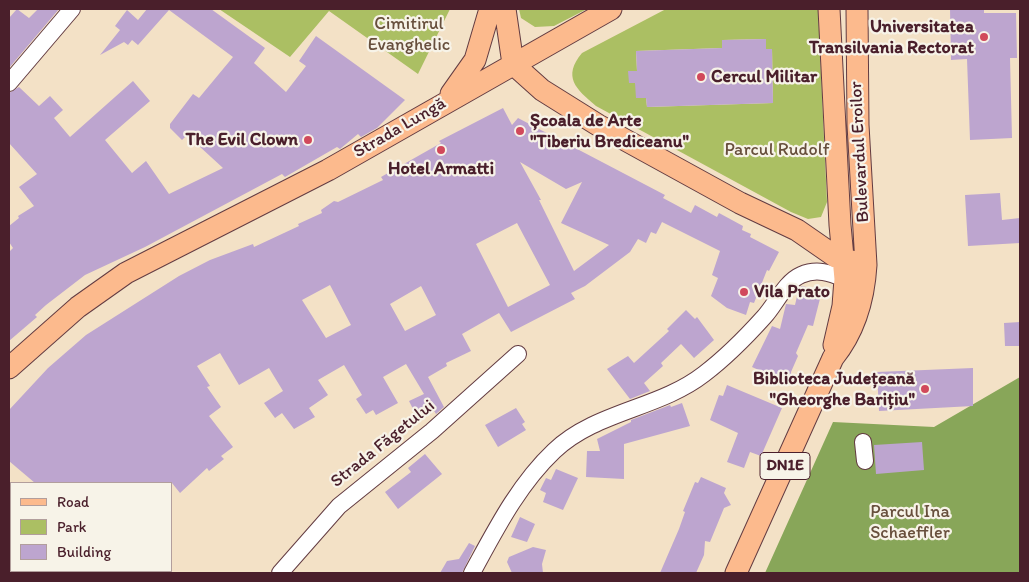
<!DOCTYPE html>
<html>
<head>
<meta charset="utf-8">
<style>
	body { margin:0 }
	#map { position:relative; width:1029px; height:582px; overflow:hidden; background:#f3e1c6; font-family:Itim,sans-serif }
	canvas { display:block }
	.frame { position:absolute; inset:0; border:10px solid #4a1f2b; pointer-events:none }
	.legend { position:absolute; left:10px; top:482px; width:162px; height:90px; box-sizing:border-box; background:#f7f3e8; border:1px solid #b29e9c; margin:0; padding:6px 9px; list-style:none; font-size:15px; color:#4a1f2b }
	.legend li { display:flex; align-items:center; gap:10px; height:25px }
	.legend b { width:25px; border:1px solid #b29e9c }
</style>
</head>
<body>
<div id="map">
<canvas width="1029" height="582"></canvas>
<div class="frame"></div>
<ul class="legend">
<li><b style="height:6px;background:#fcba8d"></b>Road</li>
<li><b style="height:14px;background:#abbf63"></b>Park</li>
<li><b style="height:14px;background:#bda5cf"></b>Building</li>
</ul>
</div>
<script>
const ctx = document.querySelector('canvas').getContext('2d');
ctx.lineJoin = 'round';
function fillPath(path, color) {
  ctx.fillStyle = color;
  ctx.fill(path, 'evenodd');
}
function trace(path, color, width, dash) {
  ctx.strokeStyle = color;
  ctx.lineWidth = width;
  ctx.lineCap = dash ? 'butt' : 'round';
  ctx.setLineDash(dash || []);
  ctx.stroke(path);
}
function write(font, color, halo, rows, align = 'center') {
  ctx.font = font + ' Itim,sans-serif';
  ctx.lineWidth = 4.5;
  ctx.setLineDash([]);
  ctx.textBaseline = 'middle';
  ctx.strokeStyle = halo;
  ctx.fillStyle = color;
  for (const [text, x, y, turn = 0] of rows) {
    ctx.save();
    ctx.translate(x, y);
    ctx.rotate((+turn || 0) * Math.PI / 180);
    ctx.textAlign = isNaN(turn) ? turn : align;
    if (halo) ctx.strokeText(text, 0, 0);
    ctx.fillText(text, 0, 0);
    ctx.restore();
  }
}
const green = new Path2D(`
	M219,9H450L418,74L329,11L290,57Z
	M519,9H587L554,26L535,27L521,18Z
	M666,9H818L827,202L821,217L808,219L791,212L596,106C576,89 562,77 582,53ZM765,39L766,49H772L773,103L647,107L646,98L635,83H629V72L637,71L636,51L722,48L723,40Z`);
const forest = new Path2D(`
	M1020,377V573H765L833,422L934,427Z`);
const building = new Path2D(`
	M17,9L29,18L38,9H59L9,68V18Z
	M147,9H211L265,48L254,63L286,92L306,66L299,61L316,36L405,100L377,128L361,137L358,134L340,149L337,147L285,177L282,174L145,247L85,275L46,305L35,315L37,317L9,341V252L13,248L9,242V226L19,218L18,216L34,206L19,187L37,174L9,143V93L19,87L39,106L50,96L63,110L54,118L70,137L133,81L150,101L105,140L132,173L146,161L169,194L223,168L187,135L182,140L170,128V124L193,94L199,98L233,57L169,10L138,45L132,40L128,45L124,42L100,55L120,30L115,26L127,10L138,20Z
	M950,9H984V13H1016L1017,58H1010L1012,138L970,140L967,59L951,60Z
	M766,39V49H772L773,103L647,107L646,98H636L635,83H629L628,71H637L636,51L722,48V40Z
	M503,108L512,125L518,118L665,195L663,198L691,213L695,205L717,217L719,213L743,226L742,230L751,234L750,237L779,252L769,271L767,270L754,303L750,302L746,315L727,308L711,296L718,278L712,275L720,251L662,222L656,234L651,232L646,243L638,239L630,252L585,286L571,293L575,299L511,332L499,313L462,334L471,351L446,363L447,366L428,377L444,407L436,414L433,409L417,417L409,401L424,394L406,364L383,377L398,403L376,415L373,410L366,414L356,399L362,395L344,365L318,380L328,395L309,408L315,417L294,429L282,413L275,418L264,403L283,391L269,368L239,385L220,353L197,366L210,386L207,387L221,407L209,416L233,447L221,456L224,459L209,471L207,468L180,493L172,483H35L9,461V410L48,368L86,335L179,276L210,260L253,244L254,247L299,226L298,224L322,213L321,210L334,201L338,202L383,180L381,177L441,143L439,141ZM520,162L566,189L582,182L561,223L609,245L574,271L539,200H541ZM517,223L550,285L508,307L476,244ZM330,285L351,325L326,338L302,300ZM421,286L436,315L405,331L390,304Z
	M1000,193L1002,220L1020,218V243L968,246L965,195Z
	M802,286L822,291L813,326L808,325L796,353L798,356L791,372L792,385L752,367L772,326L780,329L786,304L795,305L799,288Z
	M686,310L695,319L697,317L714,340L694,358L681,344L661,363L663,366L644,383L650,391L630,399L607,369L628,356L634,363L669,331L667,329Z
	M1020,322V346H1005L1004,323Z
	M973,368V406L879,411L877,372Z
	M727,385L782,408L761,456L750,452L744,468L727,462L738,433L710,420L719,395L723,396Z
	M682,403L690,426L624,444V479L586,477L587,451H600L597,439L631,422V420L670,405L671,407Z
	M516,408L525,422L522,424L526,430L498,447L485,425Z
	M922,442L924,470L876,474L874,445Z
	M425,454L442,474L398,509L385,492L411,472L408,468Z
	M556,469L578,478L563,510L543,502L546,493L540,490L546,478L551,480Z
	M701,477L726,488L724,493L731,505L724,508L710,542L705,541L704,555L696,573H660L679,529L685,512L683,511L695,482L698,483Z
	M520,517L535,524L527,542L511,537Z
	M469,543L475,546L462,573H440L447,561L459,559Z
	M533,547L546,550L542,564L543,573H512L507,562L509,557Z`);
const minor = new Path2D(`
	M9,83L72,9
	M863,442L865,461
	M280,573L339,506L432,431L518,354
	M472,573C495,531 518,485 554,451C596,411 659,409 704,374C725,358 746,337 764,317C776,304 785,282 801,275C817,268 830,273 845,279`);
const major = new Path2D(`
	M505,9L513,64
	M829,9L840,225L845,279L843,306L834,345
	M513,64L542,90L598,125L740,203L797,230L836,257L866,265
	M451,94L475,60L490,9
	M9,368L78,307L126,273L328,170L611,9
	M736,573L833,358C855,331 864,299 866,265L858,125L857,9`);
const markers = [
	[984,37,5,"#d1495b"],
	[701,77,5,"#d1495b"],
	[520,131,5,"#d1495b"],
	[308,140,5,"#d1495b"],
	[441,150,5,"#d1495b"],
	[744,292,5,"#d1495b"],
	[925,389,5,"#d1495b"]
];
const shields = [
	[785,466,50]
];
const shieldNames = [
	["DN1E",785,466]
];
const parkNames = [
	["Cimitirul",409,24],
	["Evanghelic",409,45],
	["Parcul Rudolf",777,150],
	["Parcul Ina",910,512],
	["Schaeffler",910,533]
];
const poiNames = [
	["Universitatea",974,27],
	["Transilvania Rectorat",974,48],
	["Cercul Militar",711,77,"left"],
	["Școala de Arte",530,121,"left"],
	["\"Tiberiu Brediceanu\"",530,142,"left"],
	["The Evil Clown",298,140],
	["Hotel Armatti",441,169,"center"],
	["Vila Prato",754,292,"left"],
	["Biblioteca Județeană",915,379],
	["\"Gheorghe Barițiu\"",915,400]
];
const streetNames = [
	["Strada Lungă",400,128,-30],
	["Bulevardul Eroilor",860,152,-93],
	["Strada Făgetului",383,444,-39]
];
fillPath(green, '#abbf63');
fillPath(forest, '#88a659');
fillPath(building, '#bda5cf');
trace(minor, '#633c42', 18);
trace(major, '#633c42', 23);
trace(minor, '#fff', 16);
trace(major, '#fcba8d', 21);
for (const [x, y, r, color] of markers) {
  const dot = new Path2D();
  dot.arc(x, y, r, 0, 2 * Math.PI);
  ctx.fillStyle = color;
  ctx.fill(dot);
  trace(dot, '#f7f3e8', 2);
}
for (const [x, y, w] of shields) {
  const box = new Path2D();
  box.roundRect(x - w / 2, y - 13.5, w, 27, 4);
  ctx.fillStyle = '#f7f3e8';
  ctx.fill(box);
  trace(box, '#4a1f2b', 1);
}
write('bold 16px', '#4a1f2b', null, shieldNames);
write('18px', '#674f3c', '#f7f3e8', parkNames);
write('bold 18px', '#4a1f2b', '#f7f3e8', poiNames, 'right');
write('18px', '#4a1f2b', '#f7f3e8', streetNames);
</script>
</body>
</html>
